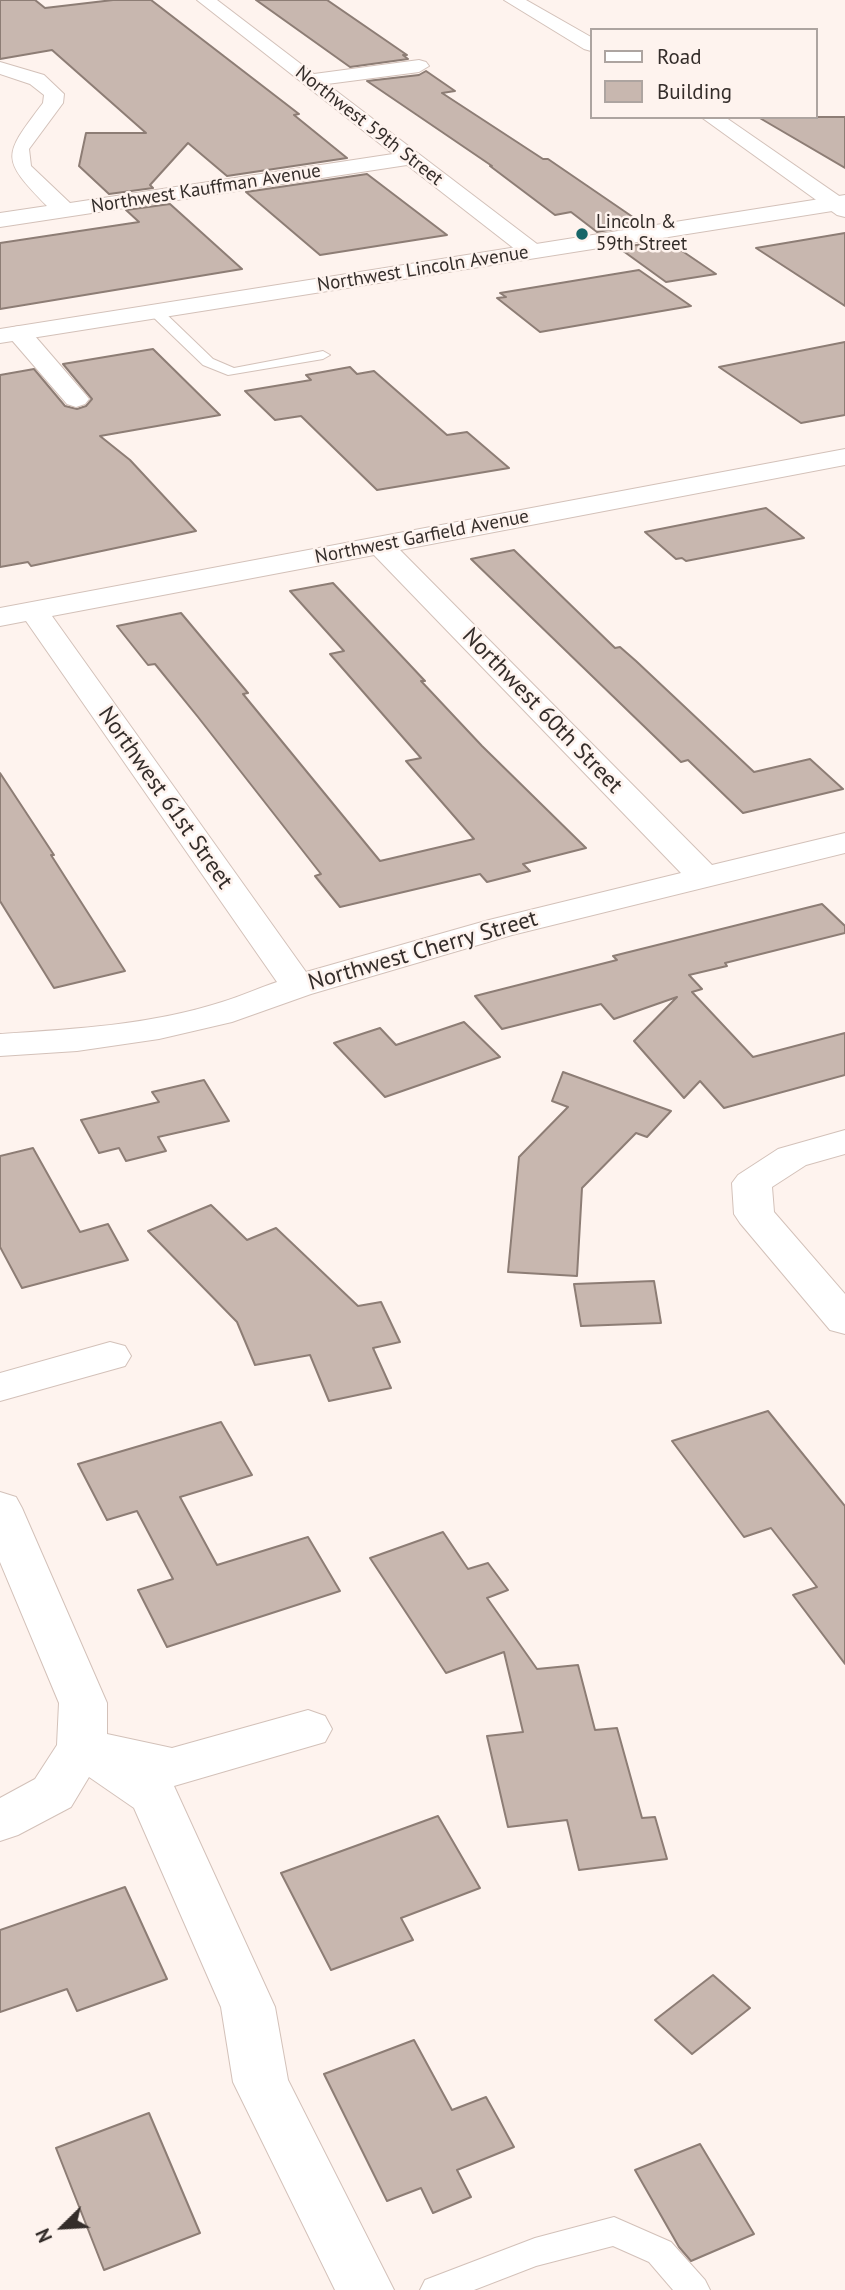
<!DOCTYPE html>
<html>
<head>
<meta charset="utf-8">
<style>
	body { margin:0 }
	#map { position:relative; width:845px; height:2290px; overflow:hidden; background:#fef3ee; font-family:"PT Sans",sans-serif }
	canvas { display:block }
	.legend { position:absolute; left:590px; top:28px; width:228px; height:91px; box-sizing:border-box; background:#fef3ee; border:2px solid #ada4a0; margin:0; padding:9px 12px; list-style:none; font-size:21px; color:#342d2a }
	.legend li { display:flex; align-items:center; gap:14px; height:35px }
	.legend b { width:35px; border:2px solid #ada4a0 }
	.north { position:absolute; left:28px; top:2192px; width:70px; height:70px; -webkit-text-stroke:5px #fef3ee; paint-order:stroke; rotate:246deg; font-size:19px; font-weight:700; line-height:28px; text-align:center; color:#342d2a }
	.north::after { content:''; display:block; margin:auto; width:24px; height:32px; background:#342d2a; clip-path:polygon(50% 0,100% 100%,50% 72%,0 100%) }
</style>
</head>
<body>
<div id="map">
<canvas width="845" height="2290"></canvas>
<ul class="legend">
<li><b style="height:9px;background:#fff"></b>Road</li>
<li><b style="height:19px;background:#c8b7af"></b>Building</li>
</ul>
<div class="north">N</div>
</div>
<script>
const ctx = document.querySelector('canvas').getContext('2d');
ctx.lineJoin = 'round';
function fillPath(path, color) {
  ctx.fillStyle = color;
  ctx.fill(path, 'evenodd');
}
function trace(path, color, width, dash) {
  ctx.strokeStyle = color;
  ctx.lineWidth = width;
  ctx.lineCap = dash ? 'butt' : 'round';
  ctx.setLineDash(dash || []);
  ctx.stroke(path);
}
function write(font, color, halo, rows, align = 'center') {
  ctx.font = font + ' "PT Sans",sans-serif';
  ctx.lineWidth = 5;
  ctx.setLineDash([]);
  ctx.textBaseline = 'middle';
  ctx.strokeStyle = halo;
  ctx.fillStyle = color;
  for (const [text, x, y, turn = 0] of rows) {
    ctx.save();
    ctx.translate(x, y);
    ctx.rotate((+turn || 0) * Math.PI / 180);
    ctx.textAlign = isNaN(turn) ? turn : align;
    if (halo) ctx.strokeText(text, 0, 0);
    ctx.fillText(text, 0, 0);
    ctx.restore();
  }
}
const building = new Path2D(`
	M0,0H35L45,8L113,0H151L299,114L294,115L347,158L227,176L188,143L150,185L153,188L109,194L79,166L86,133H146L52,50L0,59Z
	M256,0H327L407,55H403L408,59L350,67Z
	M426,71L455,91L442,93L543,159H548L643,224L597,232L571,212L555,215L490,166H492L367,81L419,75Z
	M758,117H845V168Z
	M367,174L447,235L320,255L246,192Z
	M170,204L242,269L0,309V243L139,222L126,210Z
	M845,233V306L756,248Z
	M666,240L716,274L666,282L619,248Z
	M639,270L691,306L540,332L497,298L506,297L500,293Z
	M845,342V415L801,423L719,367Z
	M153,349L220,415L100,436L130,460L196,531L31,566L28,562L0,567V375L34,369L65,406L77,409L86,406L92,399L63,364Z
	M350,367L357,374L374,371L447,435L467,432L509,468L377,490L301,416L275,420L245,391L311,380L306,375Z
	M766,508L804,538L686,561L682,558L676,559L645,532Z
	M514,550L615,648L620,647L636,661L754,772L810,759L843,789L743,813L688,760L681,762L471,559Z
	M333,583L425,681H421L482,746L586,848L523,864L530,871L487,882L480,874L340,907L315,876L321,874L198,717L155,664L148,665L117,626L181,613L248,693L243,694L380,861L474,839L406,761L421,758L330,654L344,651L290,591Z
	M0,773L54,855H51L125,971L54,988L0,901Z
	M822,904L845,926V933L725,963L727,966L689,975L702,989L692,992L753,1057L845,1033V1075L724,1108L700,1081L684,1098L634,1041L677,997L614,1019L601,1004L502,1029L475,996L617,960L613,956Z
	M464,1022L500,1057L385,1097L334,1043L380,1028L396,1045Z
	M563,1072L671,1111L647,1137L636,1133L582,1188L577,1276L508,1272L519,1157L568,1107L552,1101Z
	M204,1080L229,1121L158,1137L166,1151L126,1161L119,1148L99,1153L81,1120L159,1102L152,1092Z
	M33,1148L80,1232L108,1224L128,1260L22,1288L0,1247V1156Z
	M211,1205L247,1240L276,1228L358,1306L381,1302L400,1342L373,1348L391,1388L329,1401L310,1355L255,1365L237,1322L148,1231Z
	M654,1281L661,1323L581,1326L574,1284Z
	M768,1411L845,1506V1664L793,1595L817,1587L771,1528L744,1537L672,1441Z
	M221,1422L252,1475L180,1497L217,1565L308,1537L340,1591L167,1647L138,1590L173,1579L137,1511L107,1520L78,1464Z
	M443,1532L468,1569L488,1563L508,1590L487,1598L537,1669L578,1665L595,1730L617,1728L642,1818L655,1817L667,1859L579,1870L567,1820L508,1827L487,1736L523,1732L504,1652L446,1673L370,1558Z
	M438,1816L480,1888L401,1918L413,1940L331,1970L281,1873Z
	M125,1887L167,1979L77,2011L67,1989L0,2012V1930Z
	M713,1975L750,2008L692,2054L655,2020Z
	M414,2040L452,2110L486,2097L514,2147L457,2170L471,2197L433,2213L421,2188L387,2201L324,2074Z
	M149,2113L200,2233L104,2270L56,2148Z
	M700,2144L754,2234L691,2261L679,2247L635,2170Z`);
const service = new Path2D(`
	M156,308L161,309L213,359L234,368L323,351L330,355L323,359L228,375L203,365L151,315V309Z
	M614,2217L671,2242L705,2280L710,2290H673L649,2262L613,2246L536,2266L474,2290H420L425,2280L535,2238Z`);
const minor = new Path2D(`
	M197,0H217L314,74L419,60L426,62L429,66L419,72L327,84L541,247L544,252L541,257H525L407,165L0,227V213L47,206C0,158 3,156 43,103L44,95L30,84L0,74V62L44,75L64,94L63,103L29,149L31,166L70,203L393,154Z
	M504,0H526L591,37V51L584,49Z
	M701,117H725L845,200V217L837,215Z
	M19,326L28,328L85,394L89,399L85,404L76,407L67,404L10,338L7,333L10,328Z
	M845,449V465L400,550L712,865L845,833V853L512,935L311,994L232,1022L159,1039L77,1051L0,1056V1034C74,1029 151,1025 222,1002C241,996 259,988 277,982L26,621L0,626V608ZM374,555L681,873L489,920L306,972L52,616Z
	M845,1130V1154L806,1165L772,1187L774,1212L845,1294V1334L830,1330L740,1223L734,1214L732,1183L738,1175L778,1149Z
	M110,1342L125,1346L131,1356L125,1366L0,1401V1373Z
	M0,1492L16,1497L22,1508L107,1703V1734L172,1748L308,1710L325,1716L332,1729L325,1742L174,1786L275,2007L288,2080L394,2290H335L233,2082L221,2007L134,1808L89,1777L71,1807L18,1835L0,1841V1798L35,1779L57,1745L59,1703L0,1562Z`);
const tertiary = new Path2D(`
	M845,195V209L0,343V329Z`);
const markers = [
	[582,234,7,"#176668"]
];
const farStreetnames = [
	["Northwest 59th Street",369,126,38],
	["Northwest Kauffman Avenue",206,189,-9],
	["Northwest Lincoln Avenue",423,269,-9],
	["Northwest Garfield Avenue",422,537,-11]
];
const farPoinames = [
	["Lincoln &",596,223],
	["59th Street",596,245]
];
const streetNames = [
	["Northwest 60th Street",542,711,46],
	["Northwest 61st Street",165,798,55],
	["Northwest Cherry Street",423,951,-16]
];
fillPath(building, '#c8b7af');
trace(building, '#8d7d75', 2);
trace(service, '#d3c1b9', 2);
trace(minor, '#d3c1b9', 2);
trace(tertiary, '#d3c1b9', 2);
fillPath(service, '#fff');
fillPath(minor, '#fff');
fillPath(tertiary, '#fff');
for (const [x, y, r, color] of markers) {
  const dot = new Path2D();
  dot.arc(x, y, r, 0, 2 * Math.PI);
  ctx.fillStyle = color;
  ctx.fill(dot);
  trace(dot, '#fef3ee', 2.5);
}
write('19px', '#342d2a', '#fef3ee', farStreetnames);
write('19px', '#342d2a', '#fef3ee', farPoinames, 'left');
write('23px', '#342d2a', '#fef3ee', streetNames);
</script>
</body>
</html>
